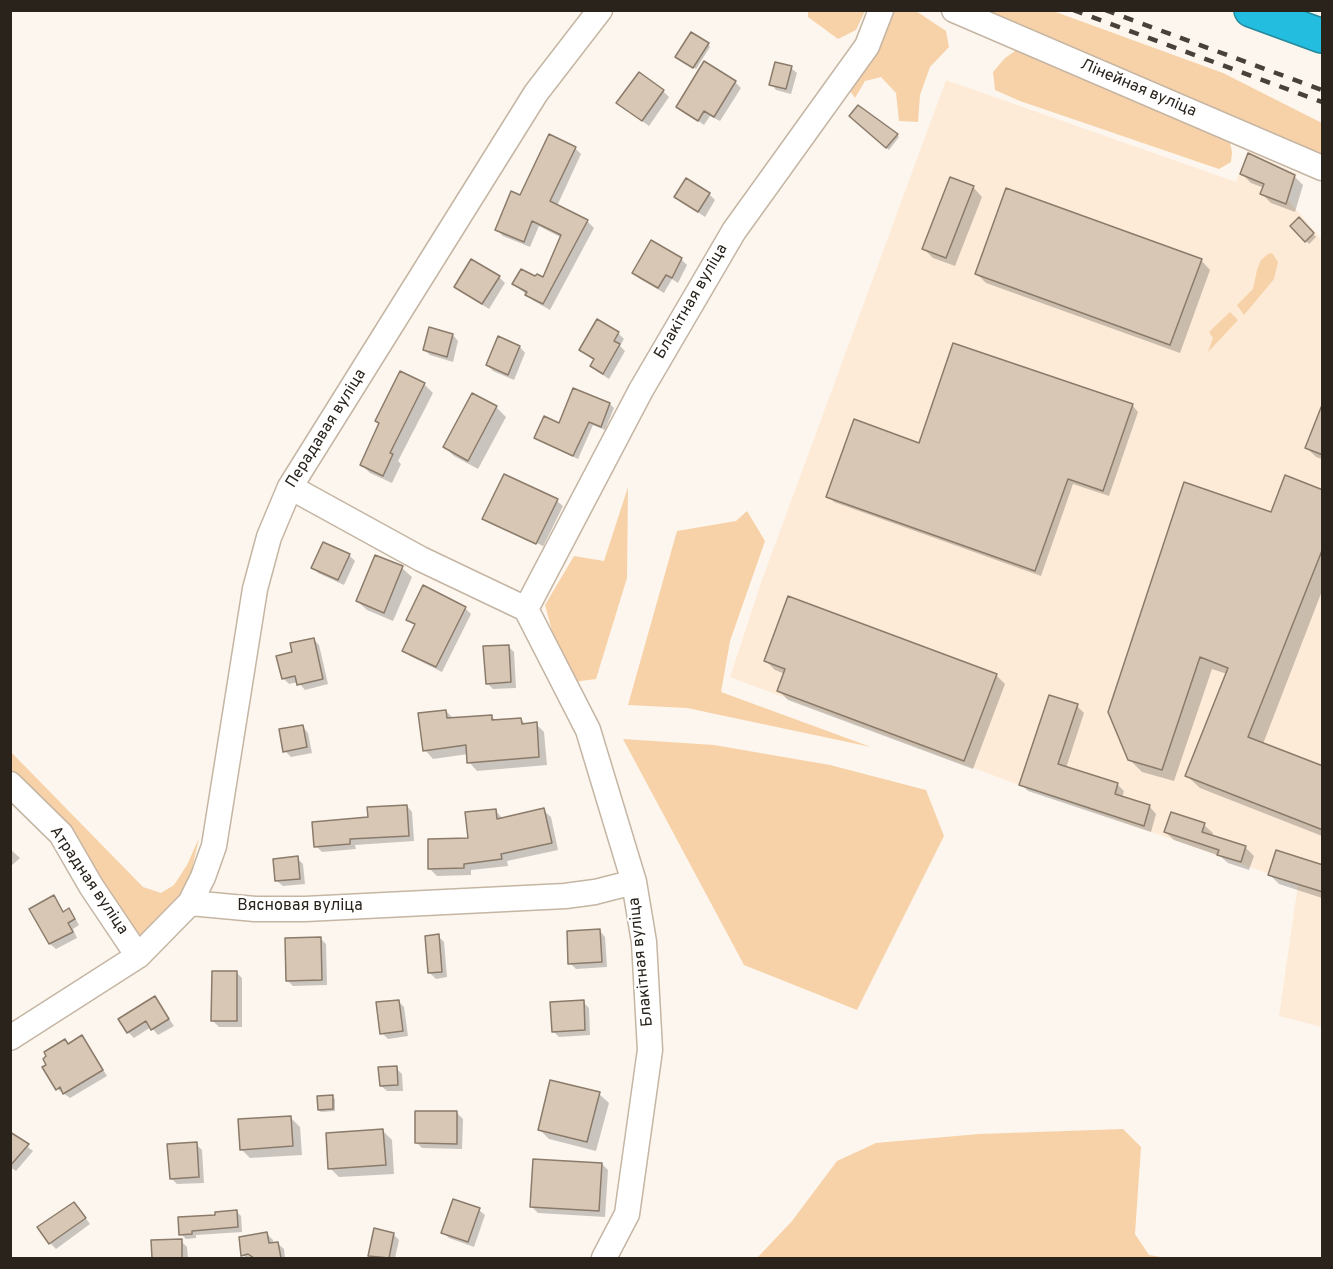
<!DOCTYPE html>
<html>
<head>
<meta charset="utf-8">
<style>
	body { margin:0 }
	#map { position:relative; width:1333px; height:1269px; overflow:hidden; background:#fdf6ee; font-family:Overpass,sans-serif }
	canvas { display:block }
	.frame { position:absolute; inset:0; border:12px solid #29231c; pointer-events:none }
</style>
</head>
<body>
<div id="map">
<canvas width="1333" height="1269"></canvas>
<div class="frame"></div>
</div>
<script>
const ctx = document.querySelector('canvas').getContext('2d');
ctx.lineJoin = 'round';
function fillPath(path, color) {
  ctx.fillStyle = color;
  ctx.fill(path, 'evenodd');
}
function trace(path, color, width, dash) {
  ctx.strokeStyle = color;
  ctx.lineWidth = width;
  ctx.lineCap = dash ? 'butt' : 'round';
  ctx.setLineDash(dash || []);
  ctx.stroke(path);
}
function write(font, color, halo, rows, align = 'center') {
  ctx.font = font + ' Overpass,sans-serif';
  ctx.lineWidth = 5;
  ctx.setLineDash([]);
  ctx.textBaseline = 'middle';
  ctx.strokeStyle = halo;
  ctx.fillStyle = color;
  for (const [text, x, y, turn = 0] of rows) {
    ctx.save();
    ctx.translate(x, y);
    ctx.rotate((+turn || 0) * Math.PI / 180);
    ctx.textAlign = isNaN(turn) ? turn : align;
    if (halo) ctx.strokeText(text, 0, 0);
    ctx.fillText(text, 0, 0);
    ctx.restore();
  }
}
const built = new Path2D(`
	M946,80L1236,182L1248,151L1297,174L1288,200L1322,240V1027L1279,1016L1298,884L1019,785L730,677L762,580Z`);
const green = new Path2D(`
	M808,11V10L865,11L856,30L838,39L808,17Z
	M893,11H916L946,31L949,47L930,67L920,95L918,122L899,121L896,93L881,77L865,81L855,98L845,84L874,47Z
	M954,11H1053L1223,73L1322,123V168Z
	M1018,49L1229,138L1232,152L1231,162L1219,169L1020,101L995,90L993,72L1005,58Z
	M1272,253L1278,262L1274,279L1244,315L1237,305L1253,289L1257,270L1261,260L1268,254Z
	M1230,312L1238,320L1208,352L1213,338L1209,332Z
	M628,487L627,578L596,679L566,683L545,605L574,556L604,561Z
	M747,511L765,541L730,641L721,692L871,747L687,708L628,705L677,531L736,521Z
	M623,739L714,745L830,765L926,790L944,836L857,1010L744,965Z
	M10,751L143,887L161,893L174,885L187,865L199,838L186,896L140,940L126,933L78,840L11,769Z
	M1123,1129L1141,1147L1135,1234L1149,1255L1167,1258H757L792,1221L837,1161L876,1143L979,1134Z`);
const shadow = new Path2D(`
	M708,44L710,47L696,69L680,59Z
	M791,68L797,73L791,94L776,90L771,84Z
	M735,82L741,88L720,121L710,116L704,125L678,107Z
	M663,91L669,97L649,126L618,103Z
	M897,135L899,137L889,150L877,140Z
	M575,148L581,154L557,206L587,221L594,228L550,310L534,301L514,284L536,278L543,279L562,238L539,226L530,247L503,236L497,230L520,197Z
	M1242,174L1294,176L1303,185L1295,212L1271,203L1262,194L1264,188L1251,183Z
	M973,187L982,197L955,266L933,258L924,249Z
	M709,194L715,200L705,217L676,197Z
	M1299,219L1316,237L1309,244L1292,226Z
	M681,259L687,265L678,283L672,279L664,293L640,279L634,273Z
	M1201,260L1210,270L1180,353L986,283L977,274Z
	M499,277L505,283L489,309L462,292L456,287Z
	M618,333L624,339L620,346L625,351L609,379L598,372L592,366L595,361L581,350Z
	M453,335L458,341L453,362L430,355L424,350Z
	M499,338L520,347L525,353L514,380L493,371L487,365Z
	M954,345L1133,406L1138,412L1109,496L1073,484L1041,576L834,502L828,496L920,445Z
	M401,373L424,384L433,393L398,461L401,464L392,483L370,473L362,465L380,425L376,421Z
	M473,395L496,407L506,417L478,469L454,456L445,447Z
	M610,404L614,408L605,430L593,425L578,459L540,441L536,437Z
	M1322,421V459L1316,457L1306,447Z
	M1322,491V591L1263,744L1322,768V836L1200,788L1187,776L1227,674L1212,669L1174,781L1142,772L1129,759L1271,514Z
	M557,501L563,506L542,549L489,524L542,549L543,546L489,520V523L484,518Z
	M349,555L355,561L344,585L318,573L313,567Z
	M376,557L402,568L412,577L393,621L367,610L357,601Z
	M465,608L471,614L442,672L410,656L404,650L416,626L408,619Z
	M313,639L319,645L328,684L305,690L298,682L289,684L283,678L294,653Z
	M508,646L514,652L516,688L493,689L487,683Z
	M766,661L996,675L1005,684L973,769L788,700L779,691L785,674L775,670Z
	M1077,706L1084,713L1066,768L1117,784L1124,791L1122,798L1150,807L1156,814L1151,832L1028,791L1021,784Z
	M446,711L454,719L491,716L496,721L521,719L526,725L536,724L544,732L547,765L477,771L469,762L468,754L433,759L425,750Z
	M303,727L308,733L312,753L291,757L285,751Z
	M407,806L412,812L414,841L355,845L356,849L322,852L316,846L369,818Z
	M495,810L503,819L543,810L551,817L558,850L507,861L508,866L471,870V875L437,876L430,869L469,839Z
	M1204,825L1213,833L1212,836L1245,847L1254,856L1249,870L1228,863L1220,856L1174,840L1165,832Z
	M10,849L20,858L10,867Z
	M297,858L303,864L305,884L283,886L277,881Z
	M1322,867V898L1279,884L1270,875Z
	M54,897L64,912L68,910L74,916L79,925L73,929L77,938L56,949L50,944Z
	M600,931L605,937L607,967L576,969L570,963Z
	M438,936L444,942L447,977L436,979L430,973Z
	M320,938L326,944L327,985L293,986L287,980Z
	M236,972L242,978V1027H219L213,1021Z
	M155,998L174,1026L158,1035L151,1027L134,1038L128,1032Z
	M398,1001L404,1007L408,1036L388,1039L382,1033Z
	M583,1002L589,1008L590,1035L559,1037L553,1031Z
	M81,1037L87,1043L107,1076L70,1098L57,1089L65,1041L69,1045Z
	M396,1068L402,1074L403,1091H387L381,1086Z
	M599,1094L609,1103L596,1151L549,1139L539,1129Z
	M332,1097L335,1099V1111L321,1112L319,1110Z
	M457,1113L463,1119L462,1149L422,1148L416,1142Z
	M291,1118L300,1127L302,1155L250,1158L241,1149Z
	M383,1131L392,1140L394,1174L339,1177L330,1168Z
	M10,1133L33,1151L16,1171L10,1167Z
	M196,1144L202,1150L204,1183L177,1184L171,1178Z
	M602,1164L608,1170L605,1217L538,1213L532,1207Z
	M454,1201L479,1210L485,1215L474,1247L449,1238L443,1232Z
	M74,1203L90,1224L56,1249L50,1243Z
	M237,1212L241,1216L242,1232L196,1235V1238L186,1239L181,1234L217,1216Z
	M267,1234L273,1240V1244H278L284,1249L285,1258H246L243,1255Z
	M393,1234L399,1240L395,1258H373L370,1255Z
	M181,1241L187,1247L188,1258H153V1242Z`);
const building = new Path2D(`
	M691,32L709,43L693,68L675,57Z
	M704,61L736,81L714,117L704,111L698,121L676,107Z
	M775,62L792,66L786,89L769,85Z
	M639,72L664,90L642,121L616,103Z
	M858,105L898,134L886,148L849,116Z
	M549,134L576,147L550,201L588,220L543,304L525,295L527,292L512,284L521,269L535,276L537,274L543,277L561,235L532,221L524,242L495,230L511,191L520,195Z
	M1248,153L1295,175L1286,204L1260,194L1264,184L1240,174Z
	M950,177L974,186L946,258L922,249Z
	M686,178L710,193L698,212L674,197Z
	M1006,188L1202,259L1170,345L975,274Z
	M1299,217L1314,233L1305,242L1290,226Z
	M651,240L682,258L672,278L666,275L658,288L632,273Z
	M471,259L500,276L482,304L454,287Z
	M597,319L619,332L614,341L620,344L603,374L590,366L594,359L579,350Z
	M429,327L453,334L447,357L423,350Z
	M498,336L520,346L508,375L486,365Z
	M953,343L1133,404L1103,491L1068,479L1035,571L826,497L854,419L919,443Z
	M400,371L425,383L390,453L393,454L383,476L360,465L379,423L375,421Z
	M573,388L610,403L601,427L589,422L573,456L534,438L544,416L559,423Z
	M472,393L497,406L468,461L443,447Z
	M1322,405H1323V455L1305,448Z
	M504,474L558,499L536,544L482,519Z
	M1285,475L1323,490V548L1248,737L1323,766V830L1185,776L1228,668L1200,657L1162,770L1128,760L1108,712L1184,482L1271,512Z
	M323,542L350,554L338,580L311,568Z
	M375,555L403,566L384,613L356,601Z
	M423,585L466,607L436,667L402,651L415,624L406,620Z
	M788,596L997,674L964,761L777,691L785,669L764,661Z
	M314,638L323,679L297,685L295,676L282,679L276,656L292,652L290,643Z
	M509,645L511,682L486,684L483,646Z
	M1049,695L1078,704L1058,764L1118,783L1115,794L1150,805L1144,826L1019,785Z
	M446,710L447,718L492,715V720L521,718L522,724L537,722L539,757L467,763L466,745L423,751L418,713Z
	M303,725L307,747L283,752L279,729Z
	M407,805L409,836L350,839V844L314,847L312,822L368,817L367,807Z
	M544,808L552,843L501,854L502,859L464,864V868L428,869V839L468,838L465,812L496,809L497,819Z
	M1171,812L1205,823L1202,832L1246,846L1241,862L1217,855L1219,850L1164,832Z
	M1276,850L1323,865V892L1268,875Z
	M298,856L300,879L275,881L273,859Z
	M54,895L63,912L69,908L75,919L68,923L73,932L49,944L29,909Z
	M600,929L602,962L568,964L567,931Z
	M439,934L442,972L428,973L425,936Z
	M321,937L322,980L286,981L285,938Z
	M212,971H237V1021H211Z
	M155,996L169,1019L151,1030L146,1021L127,1033L118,1019Z
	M399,1000L403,1031L380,1034L376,1002Z
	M584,1000L585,1030L552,1032L550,1002Z
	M82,1035L103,1070L63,1094L60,1087L56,1090L42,1067L46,1065L43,1059L46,1056L44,1052L65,1039L68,1044Z
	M397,1066L398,1085L380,1086L378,1067Z
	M550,1080L600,1092L587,1142L538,1130Z
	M333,1095V1109L318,1110L317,1096Z
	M415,1111H457V1144L415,1143Z
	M291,1116L293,1146L240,1150L238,1119Z
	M383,1129L386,1165L328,1169L326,1133Z
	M10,1132L29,1144L10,1166Z
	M197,1142L199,1177L170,1179L167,1144Z
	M533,1159L602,1163L599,1211L530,1207Z
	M453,1199L480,1208L468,1242L441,1233Z
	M74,1202L86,1218L49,1244L37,1227Z
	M237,1210L238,1227L192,1231V1234L179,1235L178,1217L215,1215V1212Z
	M374,1228L394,1233L389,1258L368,1256Z
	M267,1232L269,1243L278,1242L281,1258H254L248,1254L241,1256L239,1237Z
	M182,1239V1258H152L151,1240Z`);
const minor = new Path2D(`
	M954,10L1322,168
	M290,487L421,559L526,609L588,730L634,882L644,942L650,1050L627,1214L604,1258
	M526,609L641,390L734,231L867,46L881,10
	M10,784L61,834L91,886L138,956
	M190,903L255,909H305L565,896L595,892L634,882
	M10,1038L138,956L190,903L203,877L214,846L255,589L269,537L290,487L536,93L600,10`);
const highway = new Path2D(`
	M1251,10L1322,36`);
const rail = new Path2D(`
	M1073,10L1322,102
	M1105,10L1322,90`);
const streetNames = [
	["Лінейная вуліца",1138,89,23],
	["Блакітная вуліца",692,302,-60],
	["Перадавая вуліца",327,429,-58],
	["Атрадная вуліца",88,881,56],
	["Вясновая вуліца",300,907],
	["Блакітная вуліца",642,962,-96]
];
fillPath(built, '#fdebd7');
fillPath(green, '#f7d2a8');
fillPath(shadow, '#0003');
fillPath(building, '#d8c7b5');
trace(building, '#8b7b6a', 1.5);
trace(minor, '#c5b5a3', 27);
trace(highway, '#25889b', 36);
trace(minor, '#fff', 24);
trace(highway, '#23bedf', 33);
trace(rail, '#47413a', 4.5, [10, 10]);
write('16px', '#29231c', '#fff', streetNames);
</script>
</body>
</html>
